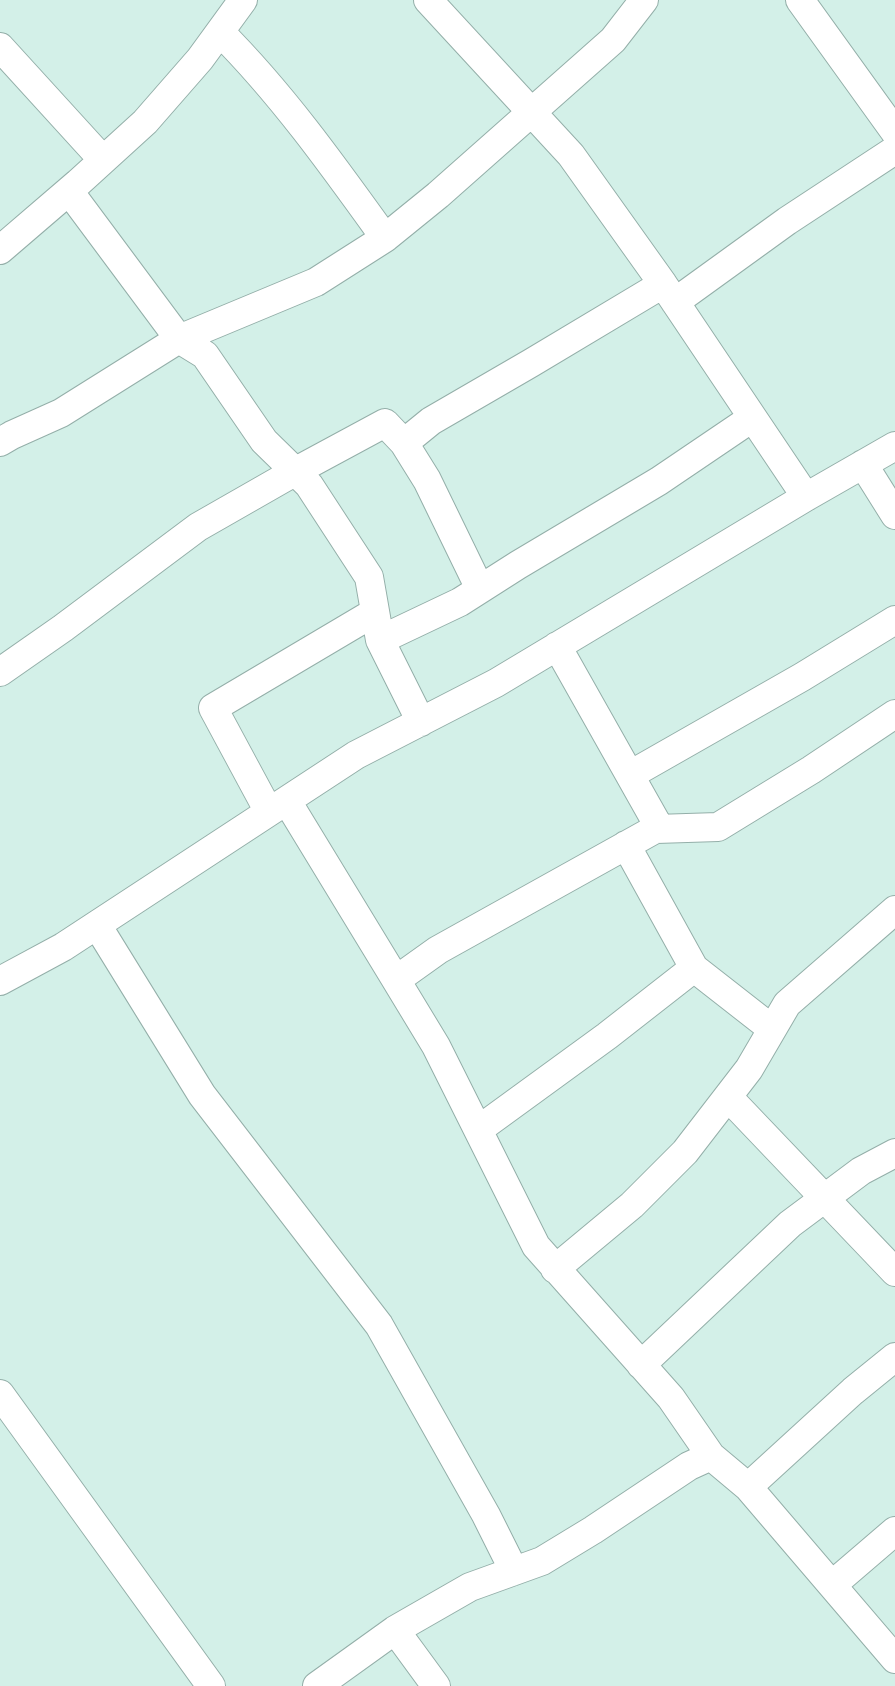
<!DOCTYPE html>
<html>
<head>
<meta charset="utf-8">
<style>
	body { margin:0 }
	canvas { display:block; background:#d3f0e8 }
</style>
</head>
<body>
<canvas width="895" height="1686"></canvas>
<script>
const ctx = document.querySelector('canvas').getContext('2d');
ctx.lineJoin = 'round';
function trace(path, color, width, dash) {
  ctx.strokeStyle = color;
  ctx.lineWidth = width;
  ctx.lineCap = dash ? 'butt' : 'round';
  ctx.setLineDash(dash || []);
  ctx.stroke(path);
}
const minor = new Path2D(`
	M428,0L571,155L663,284L806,497
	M800,0L895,132
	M220,32C282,94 334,167 385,238
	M0,47L103,160
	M69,191L179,339L205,355L264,441L309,485L369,577L380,640
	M0,250L78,183L145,122L200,59L243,0
	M675,302L787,221L895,150
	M0,442L12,435L61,413L179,339L316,282L385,238L438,195L613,40L644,0
	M404,443L431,421L531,363L663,284
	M863,464L895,515
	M0,672L63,628L198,527L296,471L385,423L404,443L427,480L480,589
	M421,722L380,640L460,602L518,565L659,481L752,418
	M630,775L802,677L895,620
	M287,801L396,980L438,950L659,827L557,646
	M269,812L213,708L375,612
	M656,829L718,827L811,770L895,714
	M626,845L694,968L772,1029
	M97,925L202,1095L379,1325L486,1515L514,1571
	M396,980L436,1046L536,1246L671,1398L711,1456L748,1487L895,1659
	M0,981L63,947L356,755L496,683L806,497L895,446
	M728,1097L895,1272
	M478,1130L607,1036L694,968
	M555,1269L632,1205L685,1152L749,1069L787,1004L895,910
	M641,1365L790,1224L861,1171L895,1153
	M0,1394L211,1686
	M748,1487L853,1391L895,1357
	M832,1585L895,1531
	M395,1630L436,1686
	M317,1686L395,1630L470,1587L542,1561L593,1530L689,1466L711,1456`);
trace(minor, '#94afa9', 30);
trace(minor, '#fff', 28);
</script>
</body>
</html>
